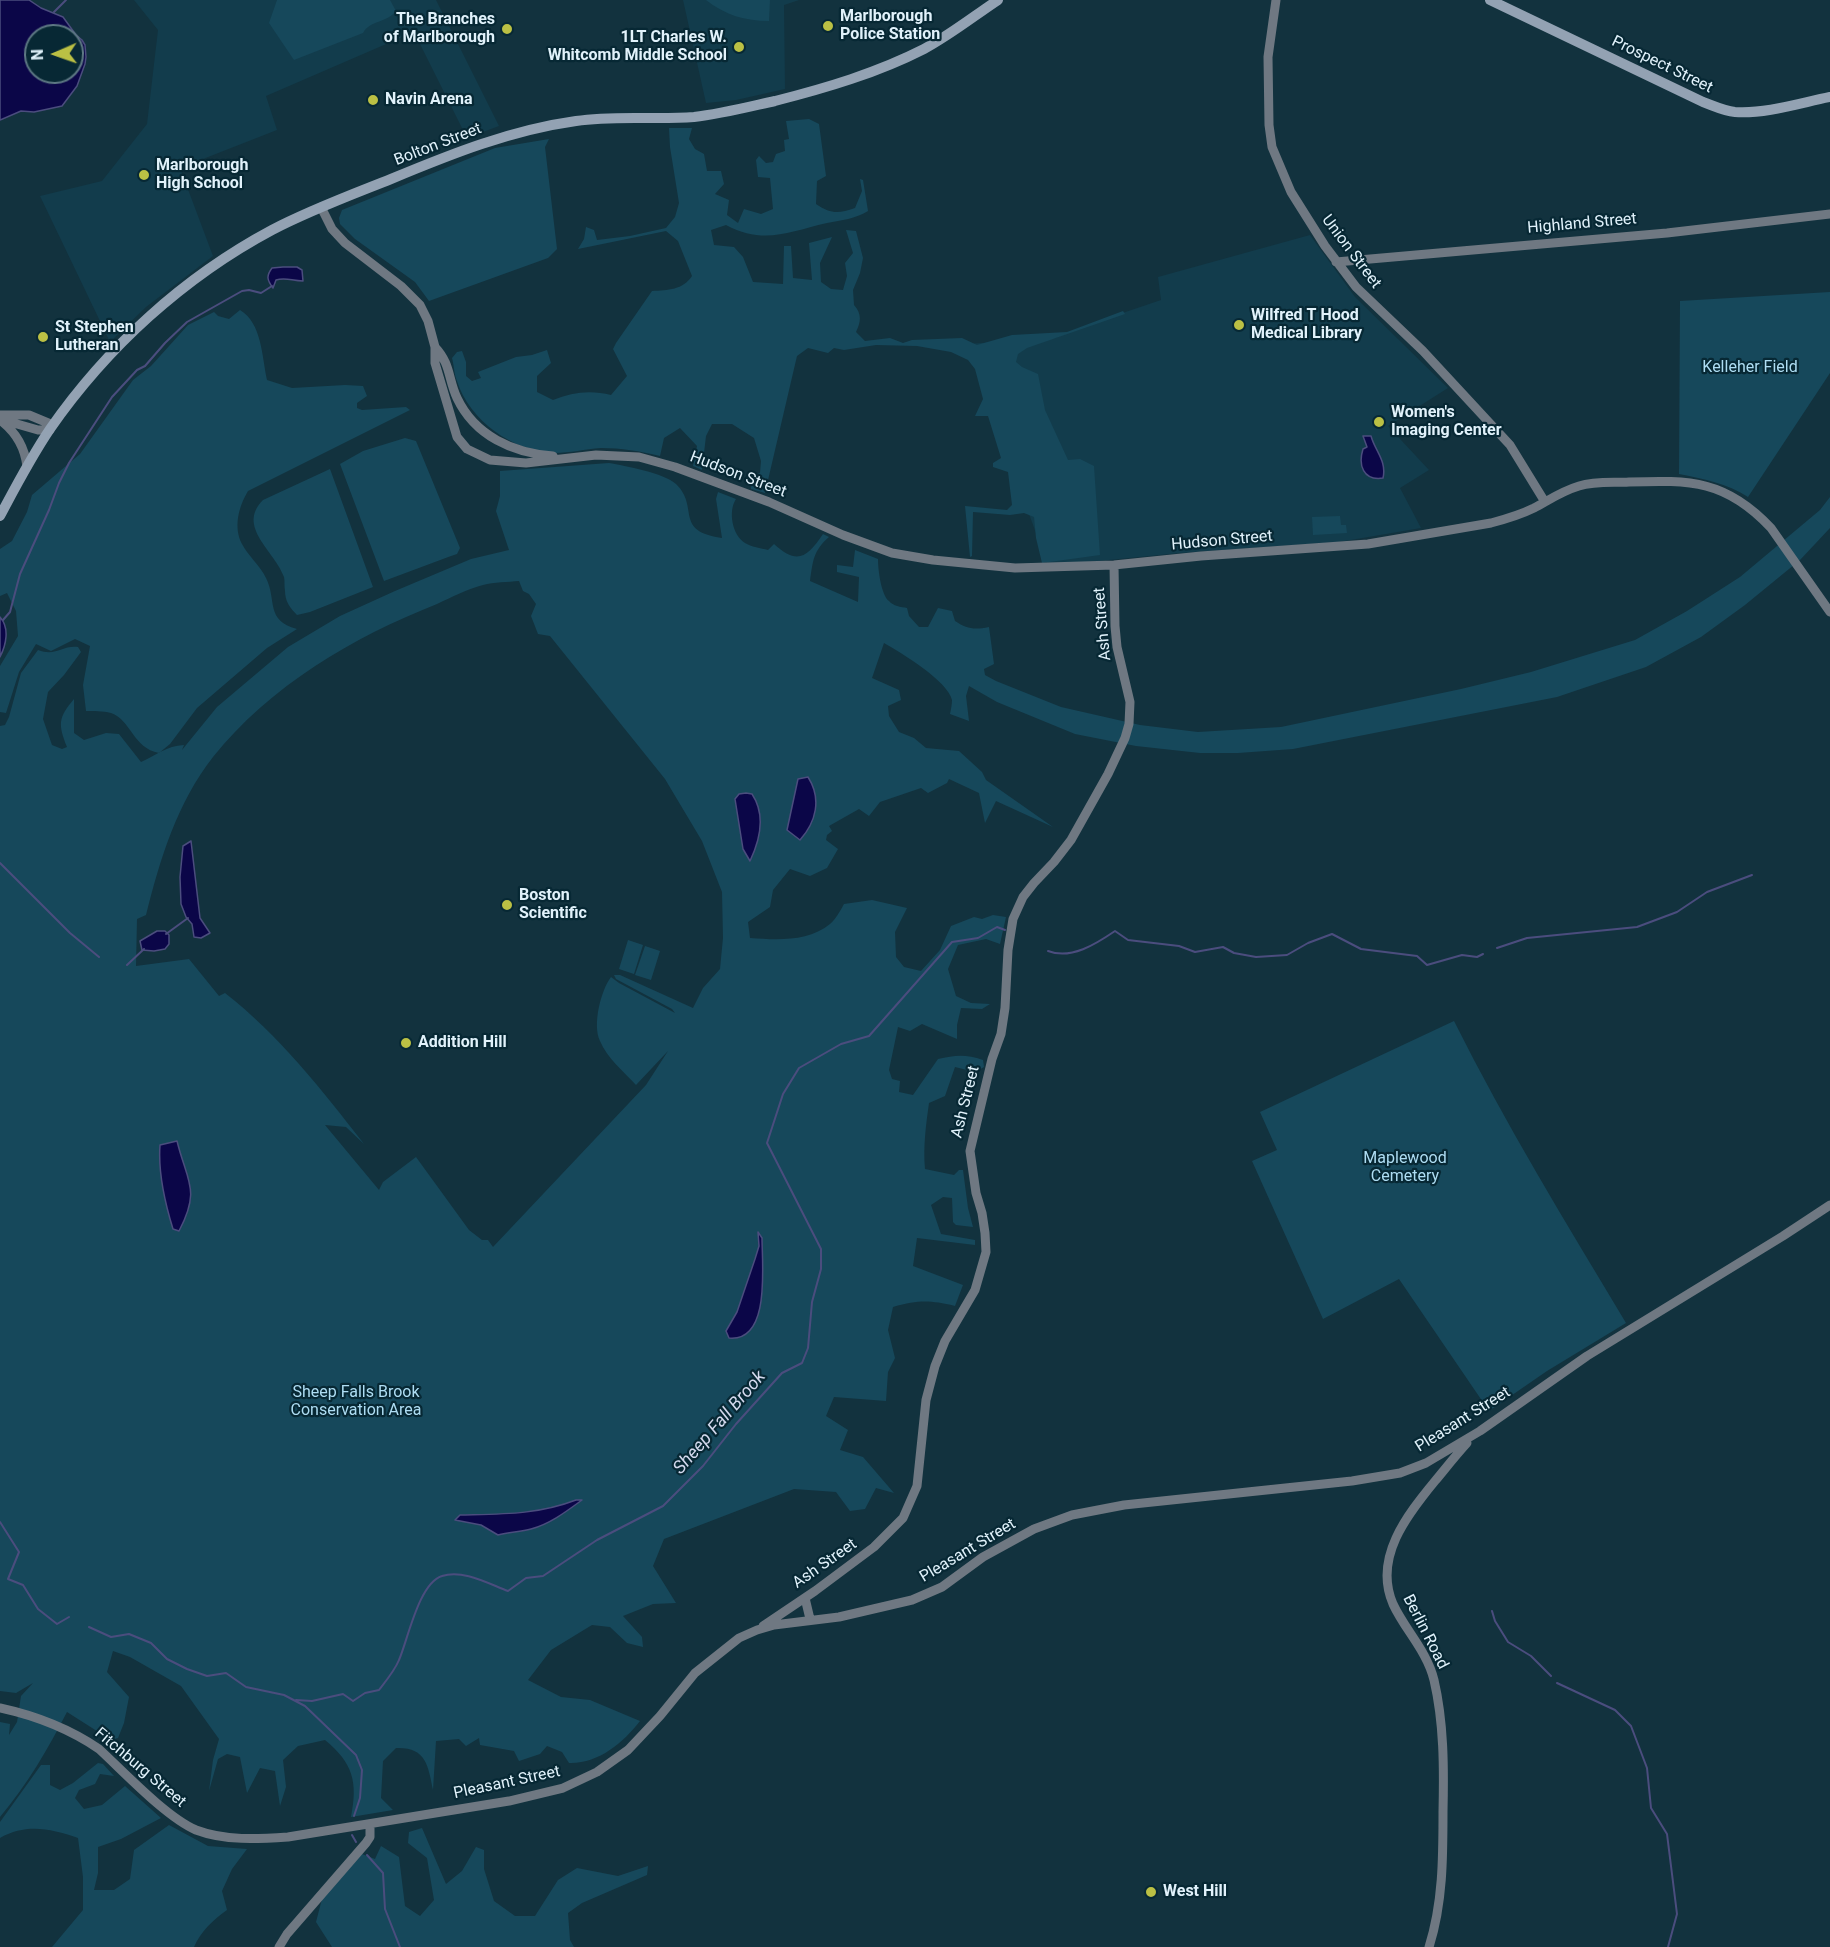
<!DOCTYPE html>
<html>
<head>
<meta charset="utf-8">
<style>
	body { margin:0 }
	#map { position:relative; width:1830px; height:1947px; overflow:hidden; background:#12323e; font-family:Roboto,sans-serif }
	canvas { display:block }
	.north { position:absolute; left:24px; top:24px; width:60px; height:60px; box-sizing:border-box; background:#072834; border:2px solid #5e7984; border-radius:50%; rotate:268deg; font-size:16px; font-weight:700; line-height:24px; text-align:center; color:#e1f2fb }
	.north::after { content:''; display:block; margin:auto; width:21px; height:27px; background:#bbc044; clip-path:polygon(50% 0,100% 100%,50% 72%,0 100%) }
</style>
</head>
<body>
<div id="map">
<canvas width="1830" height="1947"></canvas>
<div class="north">N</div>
</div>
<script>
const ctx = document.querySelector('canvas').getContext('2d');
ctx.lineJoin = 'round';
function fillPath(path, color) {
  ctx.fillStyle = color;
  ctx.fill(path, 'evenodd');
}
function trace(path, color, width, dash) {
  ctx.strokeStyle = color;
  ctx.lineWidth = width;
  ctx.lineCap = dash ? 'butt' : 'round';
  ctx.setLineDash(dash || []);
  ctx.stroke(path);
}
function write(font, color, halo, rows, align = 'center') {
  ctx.font = font + ' Roboto,sans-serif';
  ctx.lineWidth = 4.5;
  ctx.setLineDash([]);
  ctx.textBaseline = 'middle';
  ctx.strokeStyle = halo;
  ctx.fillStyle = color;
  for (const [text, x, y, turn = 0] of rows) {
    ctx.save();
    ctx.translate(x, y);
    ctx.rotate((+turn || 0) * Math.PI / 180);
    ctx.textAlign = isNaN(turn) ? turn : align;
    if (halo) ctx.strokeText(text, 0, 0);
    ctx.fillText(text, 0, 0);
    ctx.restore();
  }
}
const built = new Path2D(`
	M134,0H436L499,126L467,138L414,32L266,96L277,130L180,168L213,256L146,307L110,342L40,196L102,181L147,124L158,30Z
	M683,0H799L784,5L785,89L736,100L706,103Z
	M1310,235L1355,297L1448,388L1388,426L1429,470L1400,488L1421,528L1339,542L1180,553L1048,566L967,344L1055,338L1087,325L1161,300L1158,277Z`);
const green = new Path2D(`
	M277,0H390L396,11C387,23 370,20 363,33L294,60L269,23Z
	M706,0H770L769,21C745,21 725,15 706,0Z
	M809,119L819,124L826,176L817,181L816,204C831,214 838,214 855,208L862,191L860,179L863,180L868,211C855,219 842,220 827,223C788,232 764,245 726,225L711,230L714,245L734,247L743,257L753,282L783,284L784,246H791L793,278L812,280L809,243L832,237L820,263L821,282L831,289L843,290L847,276L845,263L853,253L846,230L856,231L863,258L860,273L853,290L854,305C862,314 861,322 856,332L865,341L890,338L903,343L912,340L962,338L977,345L1012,335L1067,332L1123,311L1125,314L1027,348L1018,354L1016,362L1022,367L1038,374L1045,410L1068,460L1080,459L1094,466L1100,555L1042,563L1036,538L1034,517L1024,513L1010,515L973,512L972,556L970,557L965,506L1007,510L1012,505L1008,472L993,467V463L1001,458L988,416H975L983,399L975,369L968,360L951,352L917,346L876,345L844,350L834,348L828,353L808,348L797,356L765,493L751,489L750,476L760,473L761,461L754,438L732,424H712L706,436L702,470L693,466L697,446L680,428L664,438L660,456C640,451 621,448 601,448C585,449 570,453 555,453C513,452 469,420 457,381C454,374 454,365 452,358L457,352L462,351L466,362V376L472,381L481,378L478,372L516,357L532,355L547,350L551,363L537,376V392L553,400C572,392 591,390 611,395L627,376L613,349L616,343L652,291C668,290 683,290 692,276L678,241L666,231L578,249L584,239L586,227L594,230L597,240L630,236L666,228L675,217L679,203L670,147L669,128H692L689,139L695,149L704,154L707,171H721L724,184L715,194L729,200L727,215L738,223L744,209L761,214L773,209L770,178L758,177L756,160L759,156L766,163L773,162L776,154L785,151L784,140L789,139L786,121Z
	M549,139L545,147L557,249L548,258L429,301L415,282L355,239L340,224L339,218L342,210L495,148Z
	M1830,292V373L1748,497C1727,483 1703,479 1679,474L1680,301Z
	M240,310C262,323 262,357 267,380L292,388L345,385L363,386L367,396L357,403V408L362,410L406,407L410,410L248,491C239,506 233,527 242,544C248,556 260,565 266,578C277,599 265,621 297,629L267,648L197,708L170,744L159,753C133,748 131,720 111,713C103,711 93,711 86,711L83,685L90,646L75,639L51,651L36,644L19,672L6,713L0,712V666L18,636L16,611L7,593L0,596V549L12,541L27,512L32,495L80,454L133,380L151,366L188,325L214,312L218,316L229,319Z
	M405,438L416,441L460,548L457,554L451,556L384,581L340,464L363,451Z
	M609,463C625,466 664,473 676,484C700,507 673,531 722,538L716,499L718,492L736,499C728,511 732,535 745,543C751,547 761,548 768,550L774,544C797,565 807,558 823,534L829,537C813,551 813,561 810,581L858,602L859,577L837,572V565L853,567L855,550L878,559C878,569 881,595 889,601C893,606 901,607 907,608L909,616L919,627H928L938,608L952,611L955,621C967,629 974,630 989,627L994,664L984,669L985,675L996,681L1061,707L1140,725L1198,732L1281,727L1461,689L1531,672L1635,640L1687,611L1740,577L1820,510L1830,497V528L1800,560L1745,605L1701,637L1646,667L1557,697L1293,749L1238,753H1200L1136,746L1075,734L997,702L969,686L966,696L969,721L950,714C951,709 952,704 952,700C948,681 900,652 884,643L872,678L899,690L901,700L888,706L889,716L899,732L914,738L926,748L959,751L982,772L986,780L1053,827L996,801L985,823L979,793L949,779L947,783L928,793L921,788L880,802L869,816L859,809L829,826L832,831L827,835L826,840L838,849L827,868L810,876L790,869L773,890L770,907L748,922L750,938C777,940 808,942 830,924C836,919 840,911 844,904L872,900L907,908L895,932L896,957L904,967L921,971L940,950L951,926L974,917L982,919L993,915L1006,917L1000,944L986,939L958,945L948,969L956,996L971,1003L990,1004L982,1009L961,1008L957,1025V1039L922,1024L910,1031L898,1027L889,1070L892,1079L900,1081L899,1092L913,1095L938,1059C955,1055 966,1054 983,1060L984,1067L975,1072L955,1067L945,1096L929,1103C926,1125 923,1146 925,1169L954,1175L959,1170H963L968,1208L973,1227L956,1225L953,1222L952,1198L943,1197L931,1205L941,1234L975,1240V1245L917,1238L913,1266L963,1285L955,1306C929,1300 919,1300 893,1307L888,1330L895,1358L888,1372L886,1401L834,1397L826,1416L848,1430L840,1450L863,1457L894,1493L876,1488L865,1509L850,1511L836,1492L794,1489L664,1539L653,1566L676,1603L653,1604L623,1616L642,1637L643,1647L627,1643L610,1627L592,1625L551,1650L528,1680L561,1697L590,1700L640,1721C623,1743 598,1764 569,1763L562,1752L547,1746L540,1754L519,1761L514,1751L480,1745L479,1738L466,1746L459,1739L436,1741L433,1790C428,1765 426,1747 396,1748L383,1761L381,1798L393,1810L351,1817C358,1782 353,1763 325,1740L298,1746L283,1760L286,1787L280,1806L275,1771L260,1768L247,1793L240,1757L227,1754L218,1759L209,1791L213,1760L219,1739L181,1686L130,1657L113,1651L107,1672L129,1697L124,1723L118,1738L111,1740L67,1712C48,1749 27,1785 0,1817V1722L10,1724L9,1735L17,1722L21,1696L33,1683L16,1693L0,1691V726L5,725L9,717L21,673L38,650C56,657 62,645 78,647L81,652L64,675L48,692L43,719L52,745L62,749L67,747C58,724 58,718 74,699V733L84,740L106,733L119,734L141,762C157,755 166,746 184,745L182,750L217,707L288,647L340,616L395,591L471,559L509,550L496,511L500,496V471ZM519,581L523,591L529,594L536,604L531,616L538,634L550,636L665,779L702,841L722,892L723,938L720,969L703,988L693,1008L620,975H614L616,979L672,1009L675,1013L619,983L611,977C601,990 592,1025 600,1041C607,1058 624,1072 636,1085L668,1051L646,1085L493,1247L488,1240H482L469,1230L416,1157L383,1182L379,1190L325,1125L346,1127L364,1144C322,1090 279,1035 225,993L219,996L189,959L136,966L137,919L146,915C160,859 177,803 213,757C270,686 353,637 437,604C452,597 467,589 483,585C494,582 508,582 519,581Z
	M330,469L373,587L310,612L297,615C290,608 285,601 285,591C284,586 285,581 284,577C275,551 236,527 263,500Z
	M1340,516L1341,525H1346L1347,533L1313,535L1312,517Z
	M628,940L643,945L634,974L619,969Z
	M645,946L660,951L651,980L635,975Z
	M1454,1021C1506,1125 1566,1223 1626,1323L1547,1371L1489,1411L1399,1279L1323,1319L1252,1161L1277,1150L1260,1112Z
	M98,1763L103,1764L114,1776L100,1774L95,1784L79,1790L75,1798L84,1809L102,1805L125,1786L161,1818L121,1839L98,1847V1873L94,1890H114L130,1879L134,1850L169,1825L208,1846L247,1849L232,1869L222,1891L227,1910C213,1920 201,1931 194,1947H52L83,1910V1877L78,1838C51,1829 27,1823 0,1838V1822L41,1765H50V1785L60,1790L73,1783Z
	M422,1828L446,1884L462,1871L476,1847L484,1850V1869L494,1901L515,1916H535L558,1880L577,1868L618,1876L648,1866L647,1875L582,1903L568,1913L570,1940L574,1947H332L316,1922L322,1899L362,1854L375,1859L381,1846L399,1857L405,1906L420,1916L434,1900L427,1858L408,1843L409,1832Z`);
const water = new Path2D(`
	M0,0H29L41,8L63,17L76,35L82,40L85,45L86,57L85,64L77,86L62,106L34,112L21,111L0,120ZM36,36H72V72H36Z
	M283,267H297L302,270L303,281C292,281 286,277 276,280L273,288C267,280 266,276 272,268Z
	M1363,436H1371C1375,451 1387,461 1383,478C1363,481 1358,465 1363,449L1367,447Z
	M0,617C10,628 6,645 0,657Z
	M808,777C822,799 816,822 800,840L787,830L798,779Z
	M746,793L752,794C766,815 760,840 750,861L743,849L735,799L739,794Z
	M191,841L200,918L210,933L201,938L194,937L192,924L186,917L181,904L180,877L183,846Z
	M157,931H165L169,935V944L165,949L154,951L142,950L140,941Z
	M177,1141C187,1182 201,1189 179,1231L173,1229C165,1203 158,1172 160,1145Z
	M758,1232L762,1238C762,1265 771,1342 729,1338L726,1331L737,1312L755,1259L759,1246Z
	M576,1500H582C567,1511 550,1524 531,1529C520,1532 509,1532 498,1535L481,1525L455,1520L460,1515C501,1514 537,1515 576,1500Z`);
const stream = new Path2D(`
	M54,12L66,0
	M3,620L10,612L20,574L49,510L59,483L69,463L112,397L137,370L145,366L165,343L187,322L242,291L249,290L261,293L272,286
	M0,863L70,933L99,957
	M166,934L188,918
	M1497,948L1527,938L1637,927L1677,912L1707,892L1752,875
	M1048,951C1071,960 1096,944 1115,931L1128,940L1179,946L1195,952L1223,947L1234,953L1256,957L1287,955L1308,943L1332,934L1361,949L1417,956L1427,965L1462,955L1477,957L1483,954
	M127,965L144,949
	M0,1522L19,1552L8,1579L23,1585L38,1609L57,1624L69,1617
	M1492,1611L1495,1621L1508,1642L1531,1656L1551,1676
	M89,1627L111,1637L129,1634L151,1643L167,1659L187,1669L207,1676L226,1673L246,1687L284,1695L305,1706L356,1755L362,1770L360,1798L354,1816
	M1557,1683L1615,1710L1631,1726L1647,1768L1651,1808L1667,1834L1677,1914L1668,1947
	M296,1700L312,1701L343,1694L353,1701L365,1693L379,1690C386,1681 395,1670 399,1660C408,1639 419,1583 442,1576C463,1569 489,1584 508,1591L526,1578L543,1576L597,1540L663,1506L703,1466L736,1424L782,1373L802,1363L808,1348L812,1302L821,1269V1249L767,1143L783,1094L799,1068L841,1044L869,1036L952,942L978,938L997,927L1005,930
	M352,1835L356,1842
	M367,1855L383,1873L385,1909L400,1947`);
const tertiary = new Path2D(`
	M1276,0L1268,57L1269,125L1272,147L1291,192L1325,246L1356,287L1423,351L1510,445L1545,502
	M321,207L332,229L345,243L401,286L420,305L428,321L435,347V363L457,437L467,449L490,460L526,463L596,455L639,457L675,467L769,502L843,535L892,553L933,560L1015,568L1114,565L1201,556L1368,544L1491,523C1506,519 1520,515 1534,508C1549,500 1562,491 1579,486C1595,481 1613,483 1629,482C1691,480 1726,480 1771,528L1830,612
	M1336,262L1667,233L1830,214
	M435,347C451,364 448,379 457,398C475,436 513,453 553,456
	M0,415H29L53,425
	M0,420C16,432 25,447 27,467
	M3,420L38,430H50
	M805,1598L810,1619
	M763,1626L815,1591L874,1547L903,1518L917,1486L926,1400L935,1366L945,1341L975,1290L986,1252L985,1233L982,1213L976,1193L970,1151L992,1059L1001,1034L1005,1008L1008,950L1013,919L1023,897L1034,883L1054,862L1071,840L1108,774L1125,738L1129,724L1130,702L1117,647L1115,626L1114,565
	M0,1708C37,1716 68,1728 99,1749C124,1772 166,1817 196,1830C225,1841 258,1839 288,1837L509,1801L563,1788L597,1772L628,1750L660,1716L695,1673L739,1638L757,1630L774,1625L839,1617L912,1600L942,1587L983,1557L1034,1529L1072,1515L1124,1505L1352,1481L1400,1473L1426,1463L1480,1431L1587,1356L1783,1236L1830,1205
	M279,1947L287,1934L366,1843L370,1837V1824
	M1429,1947C1443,1903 1443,1857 1443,1812C1444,1768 1444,1723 1434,1680C1427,1651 1405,1630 1393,1604C1373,1558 1407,1515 1435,1481C1445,1469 1456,1455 1467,1443`);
const secondary = new Path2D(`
	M1490,0L1703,102C1714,106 1724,111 1735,112C1766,114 1800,103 1830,97
	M0,516C16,486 31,457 50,429C107,347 184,277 272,230C310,210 351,195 391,179C451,154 511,130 576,121C615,115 655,120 694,117C721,114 748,107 775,101C826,88 877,73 924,49C950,35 974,16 998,0`);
const markers = [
	[828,26,6,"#bbc044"],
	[507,29,6,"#bbc044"],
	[739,47,6,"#bbc044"],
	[373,100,6,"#bbc044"],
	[144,175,6,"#bbc044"],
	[1239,325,6,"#bbc044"],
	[43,337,6,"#bbc044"],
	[1379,422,6,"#bbc044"],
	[507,905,6,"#bbc044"],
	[406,1043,6,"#bbc044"],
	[1151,1892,6,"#bbc044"]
];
const poiNames = [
	["Marlborough",840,17],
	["Police Station",840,35],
	["The Branches",495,20,"right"],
	["of Marlborough",495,38,"right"],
	["1LT Charles W.",727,38,"right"],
	["Whitcomb Middle School",727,56,"right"],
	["Navin Arena",385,100],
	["Marlborough",156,166],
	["High School",156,184],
	["Wilfred T Hood",1251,316],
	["Medical Library",1251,334],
	["St Stephen",55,328],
	["Lutheran",55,346],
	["Women's",1391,413],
	["Imaging Center",1391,431],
	["Boston",519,896],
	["Scientific",519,914],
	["Addition Hill",418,1043],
	["West Hill",1163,1892]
];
const streetNames = [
	["Prospect Street",1662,65,26],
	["Bolton Street",438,145,-21],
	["Highland Street",1582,224,-5],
	["Union Street",1351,252,53],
	["Hudson Street",738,475,21],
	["Hudson Street",1222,541,-5],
	["Ash Street",1103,624,-95],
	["Ash Street",966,1102,-76],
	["Pleasant Street",1463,1420,-32],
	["Pleasant Street",968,1551,-31],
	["Ash Street",825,1564,-35],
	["Berlin Road",1425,1632,63],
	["Fitchburg Street",140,1768,40],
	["Pleasant Street",507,1783,-12]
];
const parkNames = [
	["Kelleher Field",1750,368],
	["Maplewood",1405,1159],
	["Cemetery",1405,1177],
	["Sheep Falls Brook",356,1393],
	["Conservation Area",356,1411]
];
const waterNames = [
	["Sheep Fall Brook",720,1423,-49]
];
fillPath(built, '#123c4c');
fillPath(green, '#16485b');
fillPath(water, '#0b0648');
trace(water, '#4b4d7e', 1.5);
trace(stream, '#4b4d7e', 2);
trace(tertiary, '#6f7882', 9);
trace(secondary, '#93a2b3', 10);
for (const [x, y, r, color] of markers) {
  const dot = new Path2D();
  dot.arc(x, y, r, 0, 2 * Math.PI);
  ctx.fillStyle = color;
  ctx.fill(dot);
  trace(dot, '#072834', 2);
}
write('bold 16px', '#e1f2fb', '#072834', poiNames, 'left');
write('16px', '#e1f2fb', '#072834', streetNames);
write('16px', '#aeddf3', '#072834', parkNames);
write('italic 18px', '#d3d9ed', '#072834', waterNames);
</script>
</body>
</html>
